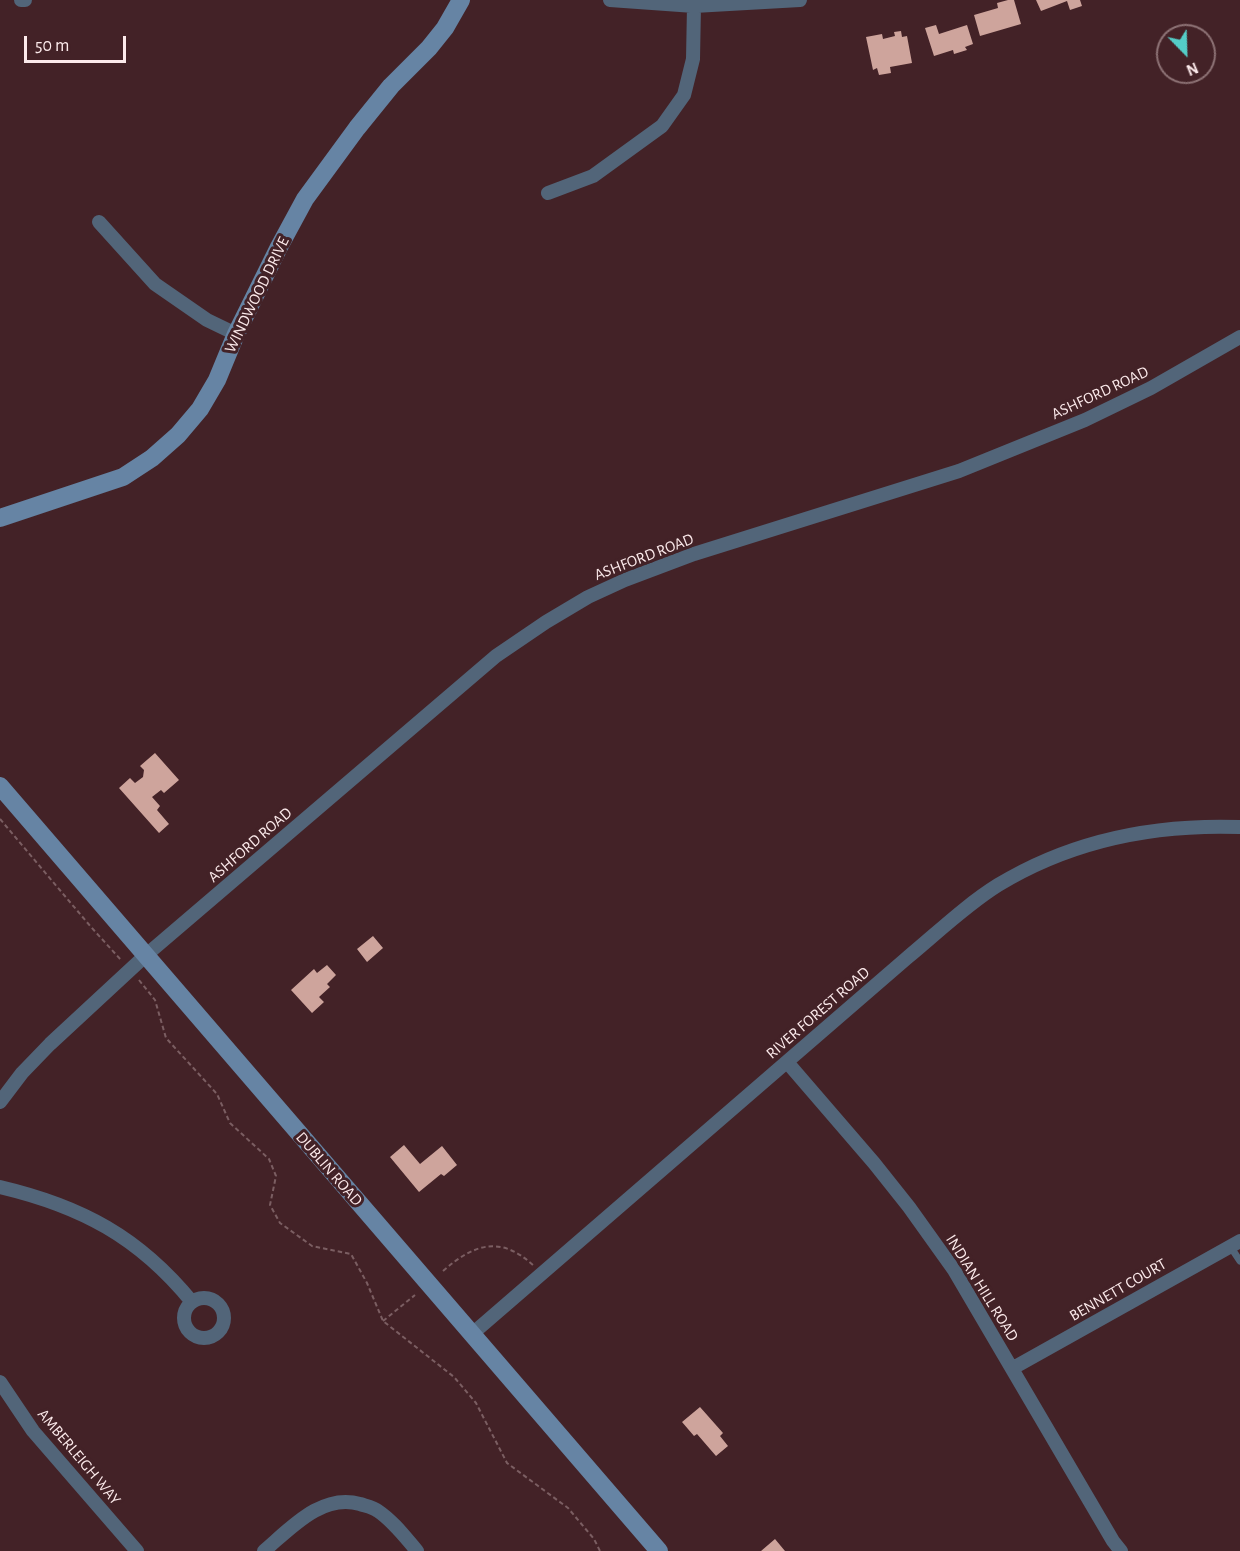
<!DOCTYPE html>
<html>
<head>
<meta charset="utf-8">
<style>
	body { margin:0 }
	#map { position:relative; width:1240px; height:1551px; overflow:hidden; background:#432227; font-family:"Alegreya Sans",sans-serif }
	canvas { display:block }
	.north { position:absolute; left:1156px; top:24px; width:60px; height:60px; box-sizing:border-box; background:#432227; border:2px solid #8d7275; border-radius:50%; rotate:157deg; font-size:16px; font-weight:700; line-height:24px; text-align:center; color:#fceaeb }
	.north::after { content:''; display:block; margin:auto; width:21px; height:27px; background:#54cdc7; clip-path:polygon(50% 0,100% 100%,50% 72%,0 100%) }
	.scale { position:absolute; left:24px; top:36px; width:102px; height:27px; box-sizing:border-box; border:3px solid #fceaeb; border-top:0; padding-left:8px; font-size:18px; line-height:21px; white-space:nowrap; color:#fceaeb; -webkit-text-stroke:4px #432227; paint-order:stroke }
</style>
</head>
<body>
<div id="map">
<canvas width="1240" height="1551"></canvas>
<div class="north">N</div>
<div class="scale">50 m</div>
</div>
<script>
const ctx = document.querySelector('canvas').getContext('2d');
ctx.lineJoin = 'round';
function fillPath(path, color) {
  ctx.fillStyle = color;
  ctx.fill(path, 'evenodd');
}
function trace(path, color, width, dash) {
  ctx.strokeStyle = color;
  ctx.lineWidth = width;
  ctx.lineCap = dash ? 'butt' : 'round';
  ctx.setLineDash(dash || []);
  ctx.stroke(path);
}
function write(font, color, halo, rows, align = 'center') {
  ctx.font = font + ' "Alegreya Sans",sans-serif';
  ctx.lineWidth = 6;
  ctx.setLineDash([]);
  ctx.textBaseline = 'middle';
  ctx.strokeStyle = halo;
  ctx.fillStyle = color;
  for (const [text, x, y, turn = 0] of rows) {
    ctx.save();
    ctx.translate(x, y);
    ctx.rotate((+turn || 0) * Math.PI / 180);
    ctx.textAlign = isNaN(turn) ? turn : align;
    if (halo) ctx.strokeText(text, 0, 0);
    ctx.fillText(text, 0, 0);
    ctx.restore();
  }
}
const building = new Path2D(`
	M1008,0H1014L1021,24L980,36L974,15L998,8L997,3Z
	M1036,0H1080L1082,6L1070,10L1067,1L1041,11Z
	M936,25L939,34L967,25L973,44L965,47L967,50L954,54L953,50L934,56L925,28Z
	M901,31L902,37L907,36L912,63L890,67L891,73L879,75L877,68L873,70L866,37L882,34L883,39L895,36L894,32Z
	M155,753L179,780L164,793L161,790L152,797L160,806L157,810L169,824L159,833L119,788L130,778L135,783L143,777L144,770L140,766Z
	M373,936L383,948L367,962L357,949Z
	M327,965L336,975L327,984L330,987L319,997L324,1002L312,1013L291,990L314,969L317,973Z
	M404,1145L420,1164L442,1146L457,1165L444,1176L441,1174L419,1192L390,1157Z
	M700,1407L723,1433L720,1436L728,1446L716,1456L697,1434L694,1436L682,1422Z
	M775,1539L785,1551H761Z`);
const path = new Path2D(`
	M0,819L91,927L121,960
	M139,980L155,1000L166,1038L217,1094L230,1123L269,1159L276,1176L270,1205L280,1223L312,1246L351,1254L367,1283L383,1321L454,1377L476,1403L507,1463L568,1508L594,1539L600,1551
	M443,1271C474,1244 500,1235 533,1265
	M383,1321L415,1295`);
const lane = new Path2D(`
	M1230,1246L1240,1261`);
const street = new Path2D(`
	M21,0H25
	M610,0L694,6L800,0
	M548,193L593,176L662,126L684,95L693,59L694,6
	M99,222L155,284L207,320L236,334
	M787,1062L874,1163L909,1207L954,1270L1113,1541L1121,1551
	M0,1102L22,1073L50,1044L145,956L496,656L546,622L588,597L625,580L694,554L959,471L1085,420L1151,388L1240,337
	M0,1187C81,1206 139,1237 192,1302
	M184 1318a20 20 0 1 1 40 0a20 20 0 1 1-40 0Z
	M472,1334L908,957C937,933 966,905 998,885C1072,840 1155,824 1240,827
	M1013,1368L1240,1241
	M0,1382L33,1431L137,1551
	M264,1551C291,1528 322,1493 360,1504C366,1506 373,1507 378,1511C393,1521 405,1537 417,1551`);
const secondary = new Path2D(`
	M0,518L123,477L152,458L178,435L200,409L217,380L236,334L279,247L305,199L357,128L391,86L429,48L445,28L461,0
	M0,786L659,1551`);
const streetNames = [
	["WINDWOOD DRIVE",257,295,-64],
	["ASHFORD ROAD",1100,393,-25],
	["ASHFORD ROAD",644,557,-21],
	["ASHFORD ROAD",250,845,-41],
	["RIVER FOREST ROAD",818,1013,-41],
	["DUBLIN ROAD",329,1169,49],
	["INDIAN HILL ROAD",982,1288,58],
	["BENNETT COURT",1118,1290,-30],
	["AMBERLEIGH WAY",79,1457,50]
];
fillPath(building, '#cea49c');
trace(path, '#7b5e62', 2, [4.5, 3]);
trace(lane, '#526579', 7);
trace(street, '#526579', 14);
trace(secondary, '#6684a4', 18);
write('16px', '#fceaeb', '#432227', streetNames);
</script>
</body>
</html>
